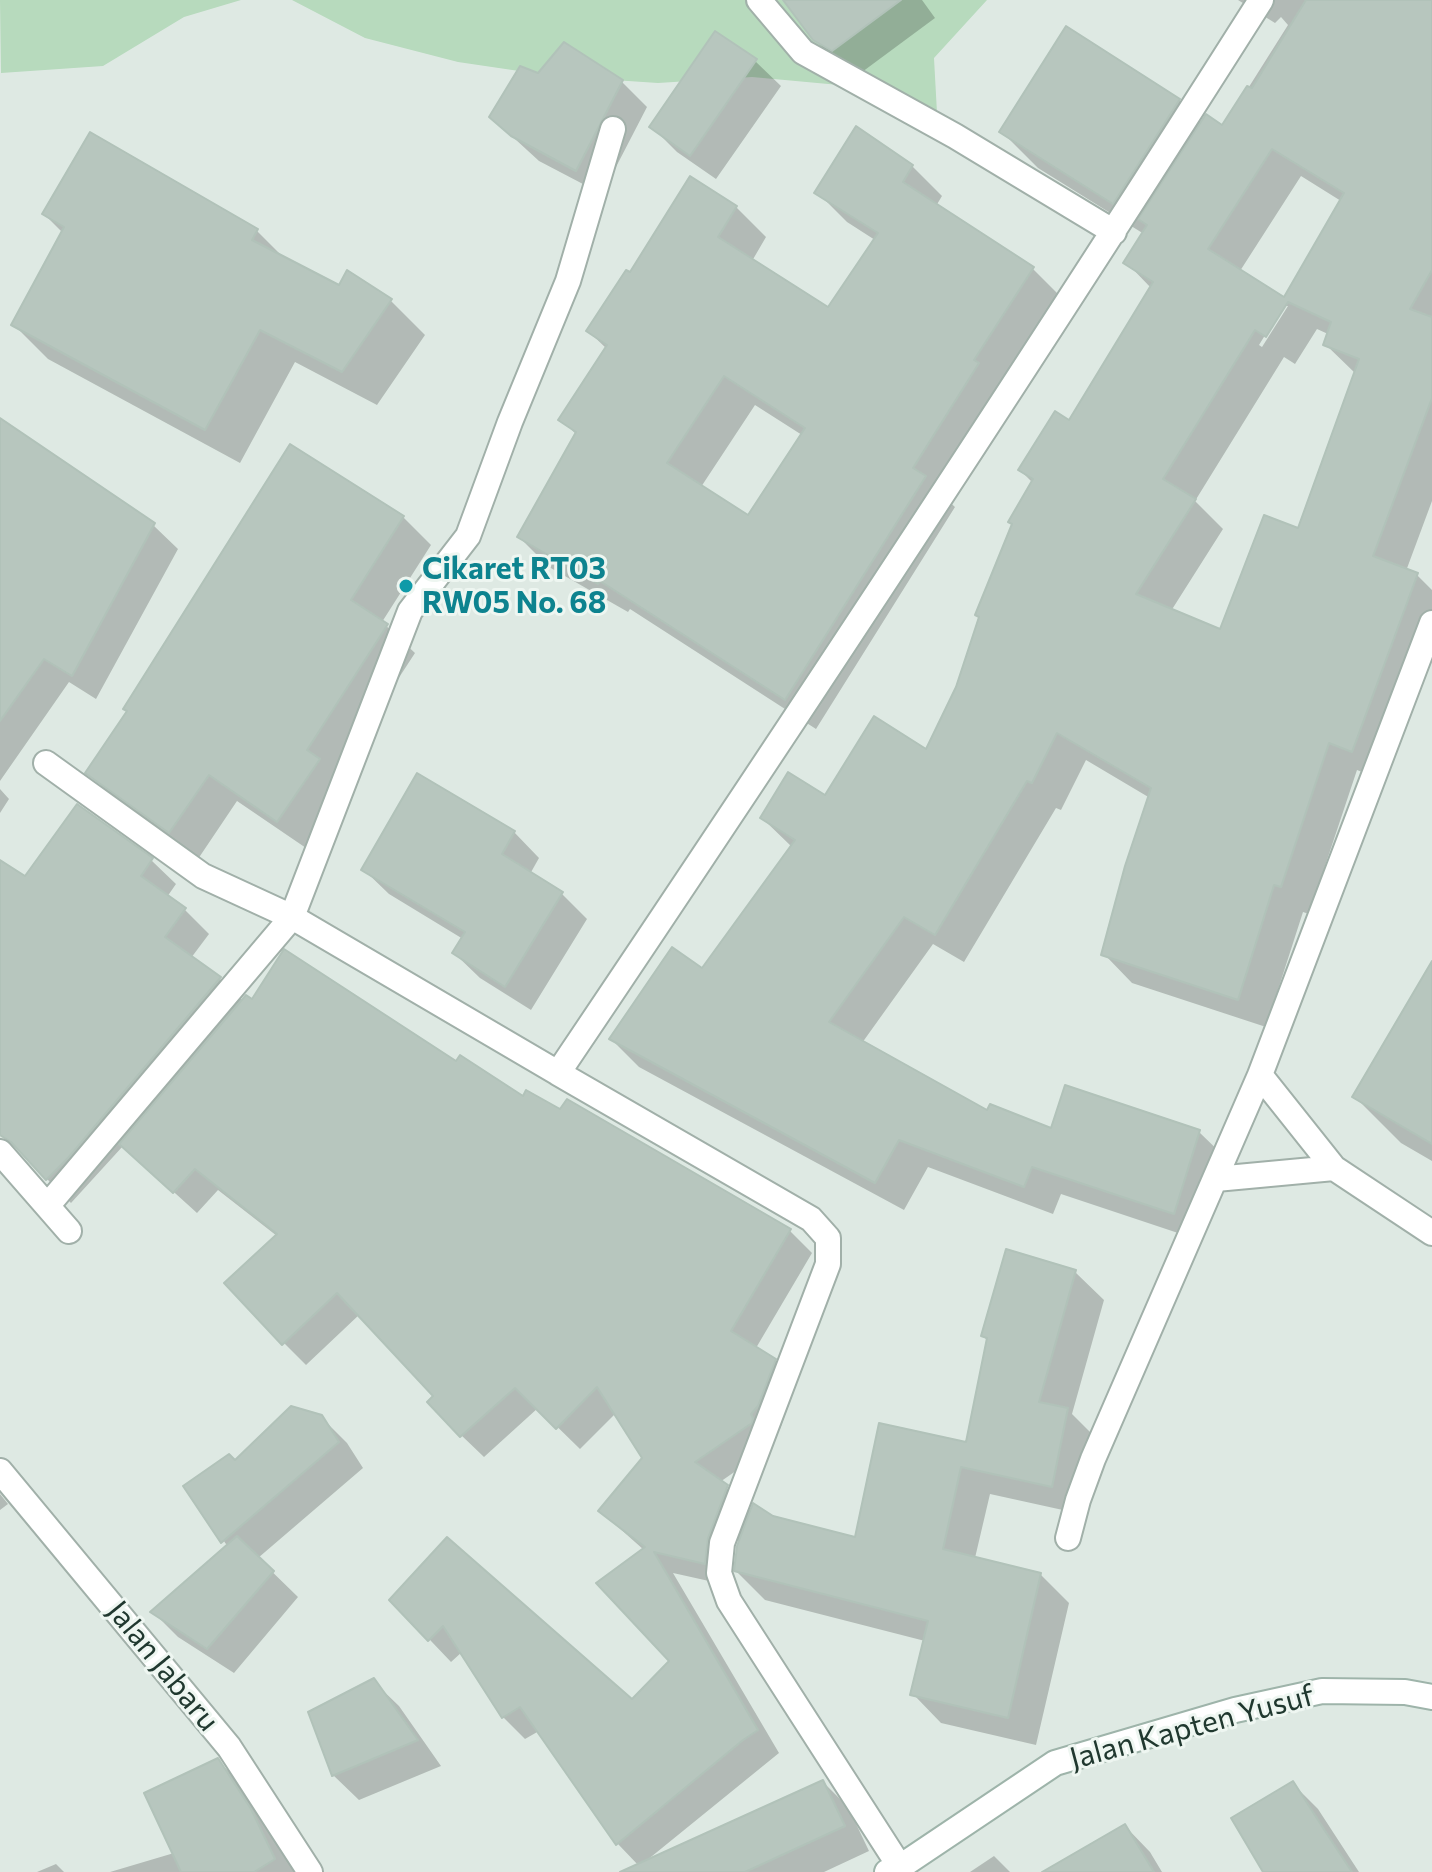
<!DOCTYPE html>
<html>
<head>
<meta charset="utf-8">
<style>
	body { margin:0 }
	canvas { display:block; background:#dee9e3 }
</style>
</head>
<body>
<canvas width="1432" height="1872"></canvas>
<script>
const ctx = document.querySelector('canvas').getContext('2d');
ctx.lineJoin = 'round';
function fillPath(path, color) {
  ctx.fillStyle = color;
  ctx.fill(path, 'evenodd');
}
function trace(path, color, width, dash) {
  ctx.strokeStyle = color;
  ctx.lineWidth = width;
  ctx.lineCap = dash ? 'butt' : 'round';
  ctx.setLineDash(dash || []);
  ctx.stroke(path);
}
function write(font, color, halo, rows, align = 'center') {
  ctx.font = font + ' Commissioner,sans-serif';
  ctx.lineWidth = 6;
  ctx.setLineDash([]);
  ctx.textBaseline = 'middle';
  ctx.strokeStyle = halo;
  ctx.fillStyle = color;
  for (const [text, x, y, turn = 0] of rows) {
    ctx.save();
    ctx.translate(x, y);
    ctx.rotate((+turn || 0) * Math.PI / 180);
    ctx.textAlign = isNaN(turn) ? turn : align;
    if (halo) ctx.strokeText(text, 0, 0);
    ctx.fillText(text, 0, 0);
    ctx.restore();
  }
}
const green = new Path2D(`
	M0,0H241L184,17L103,66L1,73Z
	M292,0H987L934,58L937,113L850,86L752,77L658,83L553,76L458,62L365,38Z`);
const shadow = new Path2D(`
	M785,0H922L935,18L858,75L840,65L814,39Z
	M1238,0H1432V501L1406,571L1417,575L1432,590V641L1380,779L1357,770L1309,914L1303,912L1266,1027L1132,983L1104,954L1150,798L1086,760L1061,810L1056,808L964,962L933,944L862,1043L988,1112L1052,1130L1199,1132L1228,1160L1202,1241L1061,1194L1053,1214L928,1167L904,1210L639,1067L611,1039L702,971L792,847L762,818L825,798L927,752L957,687L1033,483L1020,470L1069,422L1152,289L1126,262L1144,234L1038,168L1002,132L1179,100L1202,123L1223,128L1288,25L1281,17L1275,23ZM1301,176L1341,201L1285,300L1240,271ZM1283,306H1288L1262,347L1259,345ZM1317,329L1328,334L1325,344L1356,374L1300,531L1221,632L1171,611L1223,529L1195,501L1284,357L1295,364Z
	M755,61L781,86L716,179L677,152L652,127Z
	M538,75L622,82L647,107L602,194L539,161L491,117Z
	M912,166L942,196L936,206L1033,269L1063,299L944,497L955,507L816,729L630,609L628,612L549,567L519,537L577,435L561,420L607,349L588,331L631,275L736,207L766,237L752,261L829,310L875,240L847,222L817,192ZM755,405L802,435L749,518L701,487Z
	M44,214L257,231L285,259L340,288L348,273L391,301L425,335L377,405L295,362L240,463L48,359L13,324L63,233Z
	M0,420L153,525L178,549L96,699L69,682L0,781Z
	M291,447L403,517L431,545L382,622L415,653L335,776L347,788L306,848L237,801L198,859L115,800L88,772L129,712Z
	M0,789L9,799L0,813Z
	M514,832L539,858L530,874L562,894L587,919L531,1010L480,978L454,953L463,939L389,894L363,869Z
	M151,860L176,884L167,897L185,910L209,934L191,958L220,979L243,1001L456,1063L789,1230L812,1253L756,1348L775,1360L797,1383L780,1429L772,1437L773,1445L720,1482L752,1512L856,1539L967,1444L988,1341L983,1336L1075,1272L1104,1300L1072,1414L1096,1438L1081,1514L990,1494L975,1558L1040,1574L1069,1603L1036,1745L941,1723L913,1694L925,1641L765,1600L736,1571L738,1538L729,1561L727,1585L673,1573L779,1753L646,1861L823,1782L848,1807L869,1851L824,1872H625L639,1866L618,1844L539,1731L525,1739L503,1717L462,1652L451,1662L392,1600L632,1701L672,1661L644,1550L600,1511L644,1458L616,1413L580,1449L538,1408L484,1457L461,1435L436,1396L360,1314L306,1365L284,1343L277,1236L218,1190L197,1213L123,1146L71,1203L0,1132V863L26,879Z
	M1432,964V1161L1401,1143L1355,1097Z
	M321,1417L347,1443L363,1468L258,1558L298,1597L234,1673L178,1637L153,1612L228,1547L186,1486Z
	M0,1494L8,1504L0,1510Z
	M373,1681L399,1706L441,1766L359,1800L333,1775Z
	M218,1761L247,1789L279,1839L295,1872H110L174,1853Z
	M1293,1784L1318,1809L1359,1872H1264Z
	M1125,1826L1150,1852L1162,1872H1092Z
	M994,1856L1010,1872H970Z
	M56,1864L64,1872H37Z`);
const building = new Path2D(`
	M783,0H901L832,51L813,40Z
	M1306,0H1432V270L1410,309L1432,317V398L1373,556L1418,573L1352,752L1329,743L1281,887L1274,885L1238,1000L1101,955L1125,866L1151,788L1057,733L1032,783L1027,781L935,935L904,917L829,1022L987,1110L990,1104L1051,1128L1065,1085L1200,1130L1174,1214L1032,1167L1024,1187L899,1140L875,1183L609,1039L672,947L702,968L795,840L760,818L788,772L825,795L874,716L926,749L956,687L979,617L975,615L1012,524L1008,522L1033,479L1018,470L1055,411L1069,420L1153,282L1123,263L1147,225L1138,219L1206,114L1222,125L1247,86L1252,88ZM1272,149L1344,193L1284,297L1208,249ZM1288,302L1331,322L1323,345L1359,359L1298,528L1264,515L1220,629L1136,594L1196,499L1163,479L1255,330L1266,337Z
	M1066,26L1180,99L1113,204L999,132Z
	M715,31L757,59L690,156L649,127Z
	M564,42L623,80L576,171L511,136L489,117L520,66L538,73Z
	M856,126L913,165L903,182L1034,267L974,360L979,363L913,468L926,476L785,700L600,581L598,584L517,537L576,432L558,420L607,345L586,331L626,270L630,272L690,176L737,206L718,237L828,307L878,233L814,193ZM724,376L805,428L748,515L667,463Z
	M90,132L258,229L252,240L339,285L347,270L392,299L342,372L260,330L205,430L11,325L64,227L42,214Z
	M0,418L155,523L72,676L44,659L0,721Z
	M290,444L404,516L351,600L388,624L307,750L320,759L277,822L209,775L169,833L85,773L127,711L123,709Z
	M417,773L515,831L502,854L563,892L505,987L452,953L465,932L361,870Z
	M77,804L153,858L141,876L186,908L165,937L221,977L68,1158L46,1180L11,1142L0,1135V860L25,876Z
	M284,949L456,1061L460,1055L523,1096L526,1090L560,1109L567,1099L791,1229L731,1331L776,1359L758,1406L751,1414L753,1418L752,1423L695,1462L728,1485L708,1538L705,1564L654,1552L758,1730L743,1740L616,1845L520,1707L502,1718L443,1626L428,1641L389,1600L447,1537L632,1699L669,1661L596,1583L645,1547L598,1511L642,1458L597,1387L556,1429L515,1388L460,1437L427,1402L433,1396L337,1293L282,1345L224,1283L277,1234L195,1169L173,1193L119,1144L246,995L252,999Z
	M1432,961V1144L1352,1097Z
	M1006,1249L1076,1270L1039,1402L1068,1408L1052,1487L961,1467L943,1549L1041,1573L1008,1718L910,1695L928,1621L734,1571L737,1546L753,1503L773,1516L855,1537L879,1423L966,1442L987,1338L981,1336Z
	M291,1406L322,1415L339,1442L221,1543L183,1486L229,1454L235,1460Z
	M237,1536L274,1571L207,1649L150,1612Z
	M374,1678L418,1740L332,1776L308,1712Z
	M218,1758L251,1809L275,1859L254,1872H181L144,1793Z
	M823,1780L845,1826L745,1872H620Z
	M1293,1781L1325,1831L1352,1872H1263L1231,1818Z
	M1125,1824L1154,1872H1042Z`);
const lane = new Path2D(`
	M1260,1075L1334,1168L1432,1233
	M1216,1179L1334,1168
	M1068,1538L1078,1500L1093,1459L1260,1075L1432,623`);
const street = new Path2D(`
	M759,0L803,52L955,136L1114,232
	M613,129L568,281L510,422L468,536L410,611L292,917L558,1073C797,718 1032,361 1261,0
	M46,763L203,876L292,917L48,1205
	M558,1073L811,1219L828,1238V1264L722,1543L719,1573L729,1601L900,1867
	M0,1152L69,1231
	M0,1471L229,1747L310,1872`);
const secondary = new Path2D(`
	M887,1872L900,1867L1055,1763L1235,1710L1322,1691L1405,1692L1432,1697`);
const markers = [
	[406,586,8,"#0f9aa8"]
];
const cultureNames = [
	["Cikaret RT03",422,569],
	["RW05 No. 68",422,603]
];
const streetNames = [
	["Jalan Jabaru",163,1666,51],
	["Jalan Kapten Yusuf",1192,1727,-15]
];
fillPath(green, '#b7dabd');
fillPath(shadow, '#0003');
fillPath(building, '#b7c6be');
trace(building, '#b1c2b9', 2);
trace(lane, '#a1b0a9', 28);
trace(street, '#a1b0a9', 28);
trace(secondary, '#9eb4aa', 28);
trace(lane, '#fff', 24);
trace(street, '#fff', 24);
trace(secondary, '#fff', 24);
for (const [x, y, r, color] of markers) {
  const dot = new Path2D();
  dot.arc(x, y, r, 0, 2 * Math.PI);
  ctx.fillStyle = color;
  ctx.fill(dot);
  trace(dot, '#eef6f1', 3);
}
write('bold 30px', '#0d838f', '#eef6f1', cultureNames, 'left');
write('30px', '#20382f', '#eef6f1', streetNames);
</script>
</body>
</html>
